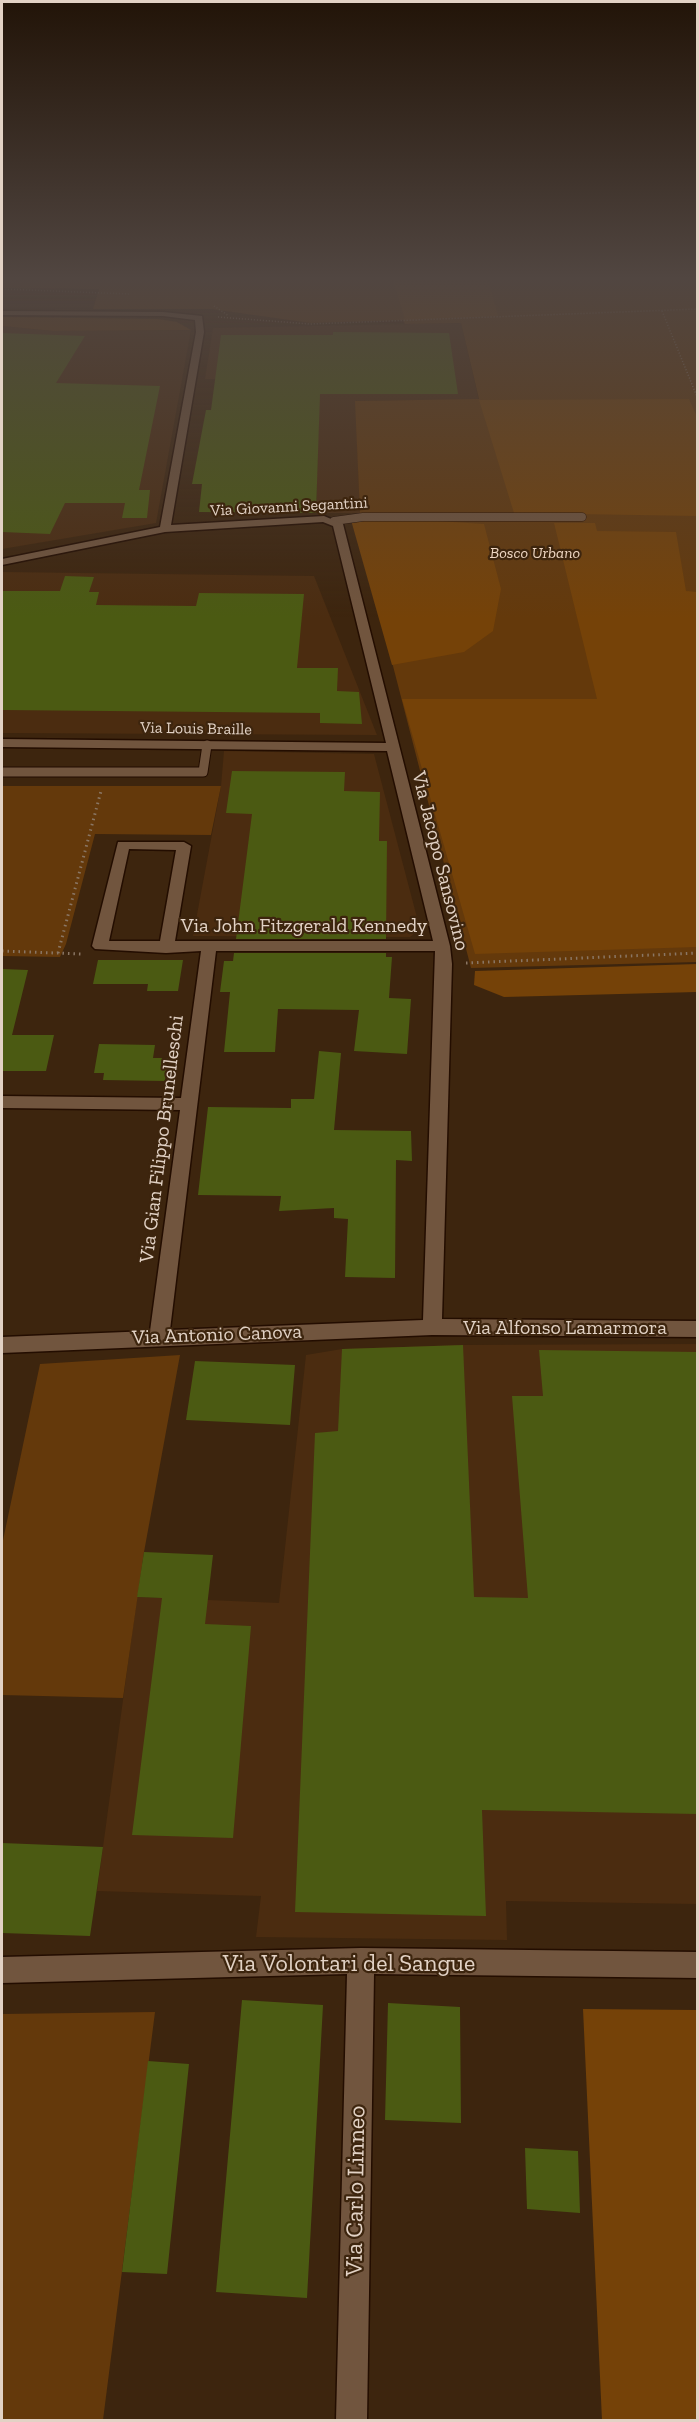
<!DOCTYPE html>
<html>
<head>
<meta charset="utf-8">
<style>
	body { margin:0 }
	#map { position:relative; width:699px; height:2422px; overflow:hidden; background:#3d250e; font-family:"Zilla Slab",serif }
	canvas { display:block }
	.frame { position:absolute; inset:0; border:3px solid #e2d2c5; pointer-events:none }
</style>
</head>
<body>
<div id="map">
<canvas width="699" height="2422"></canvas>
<div class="frame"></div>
</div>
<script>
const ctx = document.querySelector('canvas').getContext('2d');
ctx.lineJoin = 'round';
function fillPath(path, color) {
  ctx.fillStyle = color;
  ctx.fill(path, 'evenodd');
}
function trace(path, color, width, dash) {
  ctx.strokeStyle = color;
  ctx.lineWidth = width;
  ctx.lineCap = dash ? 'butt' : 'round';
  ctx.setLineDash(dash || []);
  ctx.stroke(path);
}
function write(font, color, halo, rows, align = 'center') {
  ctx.font = font + ' "Zilla Slab",serif';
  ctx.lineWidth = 4.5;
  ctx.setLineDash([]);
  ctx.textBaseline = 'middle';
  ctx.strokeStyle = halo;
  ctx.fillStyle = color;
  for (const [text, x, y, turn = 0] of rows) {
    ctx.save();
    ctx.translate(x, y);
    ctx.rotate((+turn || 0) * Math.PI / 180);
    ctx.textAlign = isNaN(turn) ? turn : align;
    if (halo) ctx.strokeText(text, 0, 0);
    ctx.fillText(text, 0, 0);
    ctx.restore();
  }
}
const built = new Path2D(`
	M461,323L479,400L356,401L360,513H316L319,398L262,379H205L213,328Z
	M2,326L53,331L191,330L156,523L2,549Z
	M2,572L314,576L377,735L2,733Z
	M224,751L374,754L420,929L410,937L193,936L221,786Z
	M697,1344V1904L506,1901L507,1940L256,1937L261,1896L97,1891L137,1597L279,1603L306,1355L342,1349L463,1345Z`);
const green = new Path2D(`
	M2,279H697V962L471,968L393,666L360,514L355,401L479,399L461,323L405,324L403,320L311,323L211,309H93L99,289L2,288Z
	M2,317L158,319L177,322L191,330L53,331L2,326Z
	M2,786H221L211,835L95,834L66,944L60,957L2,956Z
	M180,1355L144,1552L123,1698L2,1695V1545L40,1364Z
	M155,2012L103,2420H2V2014Z`);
const forest = new Path2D(`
	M393,279H488L498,316L405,320Z
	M689,399L697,417V516L514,513L479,400Z
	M407,519L484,524L501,589L493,631L464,652L392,665L351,520Z
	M554,523H595L597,531L676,532L686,591L697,592V947L475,954L402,699H597Z
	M697,964V992L504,997L474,985L475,971Z
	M583,2009L697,2010V2420H602Z`);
const building = new Path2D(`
	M333,332L449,333L458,394H320L316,513L199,512L202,484H192L206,410H211L221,335H333Z
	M2,333L85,336L56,383L160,386L139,490H150L147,518H122L125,503H65L50,534L2,532Z
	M65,576L94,577L89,592H99L96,605L196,606L199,593L304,594L297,668H338L337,691L359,692L362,724L320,723V713L2,710V591H60Z
	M232,771L345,772L344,791L380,792L379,841H387L386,939H236L252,814L226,813Z
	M234,953H386V957H392L389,998L411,999L407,1054L354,1051L359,1010L278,1009L275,1052H224L230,992H220L224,961H233Z
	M98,960H183L178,991H147L148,984H93Z
	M2,969L28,970L12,1035H54L46,1071H2Z
	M99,1044L155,1045L153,1058H168L165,1081L103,1080L104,1073H94Z
	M319,1051L341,1053L334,1130L411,1131L412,1161L396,1160L395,1278L345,1277L348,1219L334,1218V1208L279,1211L281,1196L198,1195L208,1107L291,1108V1099H314Z
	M463,1345L474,1597L528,1598L512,1396H543L539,1350L698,1352V1814L482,1810L486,1916L295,1912L315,1433L338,1431L342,1349Z
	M195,1361L295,1365L290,1425L186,1420Z
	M144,1552L213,1555L205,1624L251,1626L233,1838L132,1835L162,1598L137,1597Z
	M2,1843L103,1847L90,1936L2,1933Z
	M242,2000L323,2005L307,2298L216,2292Z
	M388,2003L460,2007L461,2123L385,2120Z
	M148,2061L189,2064L167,2274L122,2272Z
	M525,2148L578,2151L580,2213L527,2209Z`);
const pathFar1 = new Path2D(`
	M2,289L130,294
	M214,306L229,316
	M662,311L698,399
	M218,317L310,324L698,309`);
const path = new Path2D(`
	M2,951L82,954
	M58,953L101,791
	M466,963L698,953`);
const serviceFar1 = new Path2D(`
	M334,521L363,517H582`);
const service = new Path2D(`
	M2,772H203L207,745`);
const minor = new Path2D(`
	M2,311L163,312L202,316L204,332L171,525L324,516L343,524L450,946L452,964L442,1319L698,1321V1337L432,1335L2,1353V1337L150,1331L180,1110L2,1108V1096L181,1098L201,951L166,953L95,949L92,946L118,842H184L191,846L175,941H433L387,751L2,747V739L386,743L333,526L323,522L165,532L2,565V559L160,527L196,332L195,320L163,316L2,315ZM129,849L176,850L160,941H109ZM216,951H435L423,1320L170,1330Z
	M361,1948L698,1952V1978L374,1974L367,2420H336L347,1974L2,1983V1957Z`);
const farStreetnames = [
	["Via Giovanni Segantini",289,507,-3],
	["Via Louis Braille",196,729,1]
];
const farParknames = [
	["Bosco Urbano",535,553]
];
const streetNames = [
	["Via Jacopo Sansovino",440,861,76],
	["Via John Fitzgerald Kennedy",304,926],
	["Via Gian Filippo Brunelleschi",162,1139,-83],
	["Via Alfonso Lamarmora",565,1328],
	["Via Antonio Canova",217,1335,-2]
];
const nearStreetnames = [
	["Via Volontari del Sangue",349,1964],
	["Via Carlo Linneo",356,2191,-89]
];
fillPath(built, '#4b2c10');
fillPath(green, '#64390b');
fillPath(forest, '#754208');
fillPath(building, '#4b5a12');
trace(serviceFar1, '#230d00', 9);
trace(service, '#230d00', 11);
trace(minor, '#230d00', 3);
trace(pathFar1, '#8a7664', 1.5, [1, 2]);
trace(path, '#8a7664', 3, [1.5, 4]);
trace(serviceFar1, '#71553e', 8);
trace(service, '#71553e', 9);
fillPath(minor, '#71553e');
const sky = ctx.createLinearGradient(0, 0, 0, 618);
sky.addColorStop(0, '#221408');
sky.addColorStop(0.45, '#514641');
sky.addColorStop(1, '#51464100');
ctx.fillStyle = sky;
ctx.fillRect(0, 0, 699, 618);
write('16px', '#e2d2c5', '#3d250e', farStreetnames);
write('italic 16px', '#eed6c2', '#3d250e', farParknames);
write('20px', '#e2d2c5', '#3d250e', streetNames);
write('24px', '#e2d2c5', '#3d250e', nearStreetnames);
</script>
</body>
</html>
